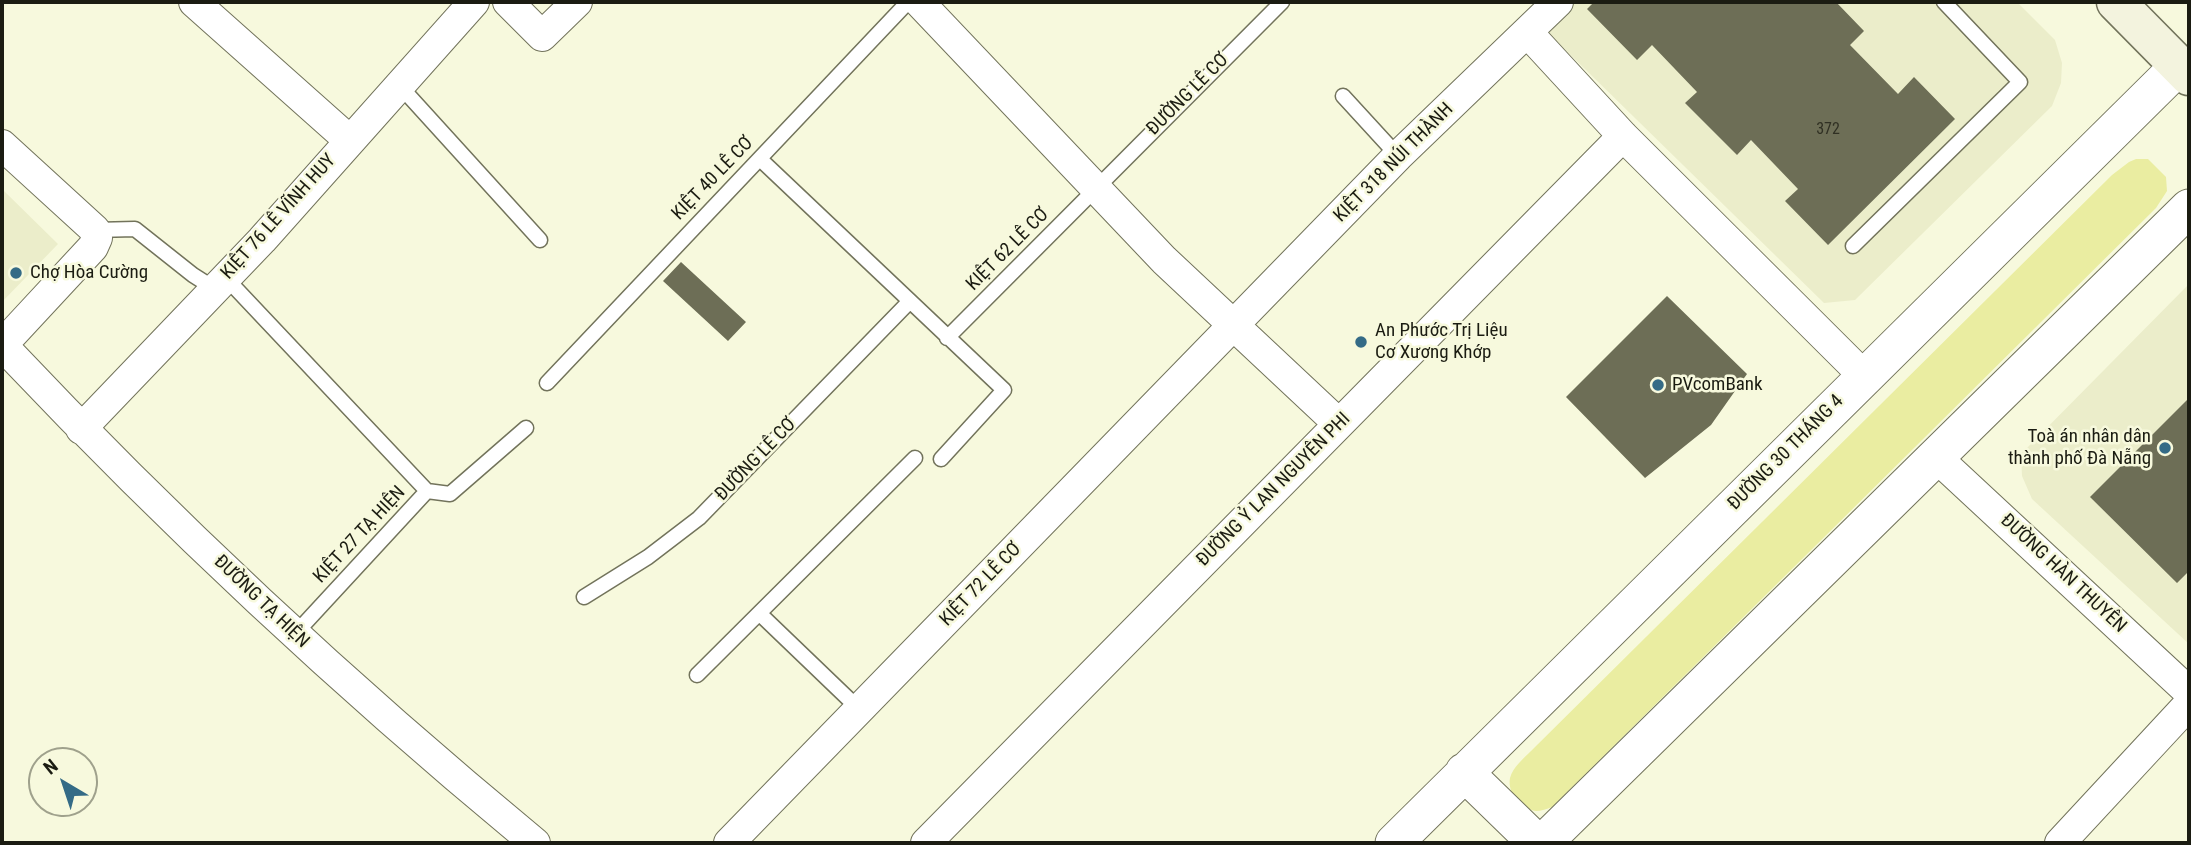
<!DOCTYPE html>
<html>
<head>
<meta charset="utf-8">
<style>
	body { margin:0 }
	#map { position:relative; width:2191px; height:845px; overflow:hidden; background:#f7f9dd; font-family:"Roboto Condensed",sans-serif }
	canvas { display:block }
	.frame { position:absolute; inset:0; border:4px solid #1b1c12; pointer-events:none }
	.north { position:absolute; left:28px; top:747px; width:70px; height:70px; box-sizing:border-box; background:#f7f9dd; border:2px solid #9fa18c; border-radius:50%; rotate:321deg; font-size:19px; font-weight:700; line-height:28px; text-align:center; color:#1b1c12 }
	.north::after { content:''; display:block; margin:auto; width:24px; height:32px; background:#346b86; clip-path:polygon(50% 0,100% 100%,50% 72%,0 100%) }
</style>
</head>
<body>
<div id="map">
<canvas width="2191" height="845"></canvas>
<div class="frame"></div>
<div class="north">N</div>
</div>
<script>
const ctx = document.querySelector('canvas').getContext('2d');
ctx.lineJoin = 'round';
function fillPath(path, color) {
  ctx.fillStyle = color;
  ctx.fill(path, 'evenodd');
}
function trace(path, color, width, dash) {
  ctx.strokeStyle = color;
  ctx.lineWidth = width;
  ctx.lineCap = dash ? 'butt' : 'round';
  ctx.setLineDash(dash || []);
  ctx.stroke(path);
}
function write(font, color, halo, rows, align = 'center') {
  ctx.font = font + ' "Roboto Condensed",sans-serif';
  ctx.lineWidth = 5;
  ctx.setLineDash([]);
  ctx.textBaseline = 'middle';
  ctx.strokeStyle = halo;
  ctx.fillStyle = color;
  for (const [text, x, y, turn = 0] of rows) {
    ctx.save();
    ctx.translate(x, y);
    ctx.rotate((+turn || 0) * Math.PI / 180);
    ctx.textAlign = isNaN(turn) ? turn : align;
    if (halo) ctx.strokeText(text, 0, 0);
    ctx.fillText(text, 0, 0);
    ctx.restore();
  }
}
const built = new Path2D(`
	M1567,2H2017L2055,40L2062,63L2061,83L2052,106L1855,300L1824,303L1542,27Z
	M2,189L58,244L2,302Z
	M2189,284V644L2032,499L2022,476L2021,454Z`);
const green = new Path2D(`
	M2136,159H2148L2166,177L2167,191L2156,208L1552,807C1547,809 1541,811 1536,811C1521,809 1507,793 1510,778C1513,767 1523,759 1531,751L2112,175L2129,162Z`);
const building = new Path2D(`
	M1594,2H1836L1864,31L1850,45L1898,94L1914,77L1955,119L1828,245L1785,201L1798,189L1751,140L1737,155L1685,103L1697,92L1652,45L1637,60L1587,9Z
	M681,262L746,322L728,341L663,281Z
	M1667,296L1747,374L1711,425L1645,478L1566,397Z
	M2189,398V571L2177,583L2090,497Z`);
const service = new Path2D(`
	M400,86L540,240
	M1343,96L1398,156
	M760,159L1004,390L941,459
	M95,230L135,229L193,275L215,289
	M1853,246L2020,82L1944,2
	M225,277L427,491
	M947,338L1282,2
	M547,383L908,2
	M584,597L648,557L699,518L910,301
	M760,614L860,710
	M294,635L427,491L450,494L526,428
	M697,675L915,458`);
const minor = new Path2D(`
	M194,2L349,140
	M508,2L542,36L577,2
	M919,2L1164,260L1339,424
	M1528,33L1623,136L1864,376
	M2,145L95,230L97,238L93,247L2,345C169,522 347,688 535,843
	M81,429L262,240L474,2
	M1936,457L2189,692
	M729,843L1398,156L1558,2
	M926,843L1623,136
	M2060,843L2189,704`);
const tertiary = new Path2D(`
	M1464,772L1537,843
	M1394,843L2179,66
	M1543,843L2189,208`);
const secondary = new Path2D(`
	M2116,2L2189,76`);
const markers = [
	[16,273,7,"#346b86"],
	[1361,342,7,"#346b86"],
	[1658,385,7,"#346b86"],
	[2165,448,7,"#346b86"]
];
const numberNames = [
	["372",1828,130]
];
const streetNames = [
	["ĐƯỜNG LÊ CƠ",1188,95,-45],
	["KIỆT 318 NÚI THÀNH",1394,163,-45],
	["KIỆT 40 LÊ CƠ",713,179,-46],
	["KIỆT 76 LÊ VĨNH HUY",279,217,-48],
	["KIỆT 62 LÊ CƠ",1008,250,-45],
	["ĐƯỜNG 30 THÁNG 4",1786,453,-45],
	["ĐƯỜNG LÊ CƠ",756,460,-46],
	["ĐƯỜNG Ỷ LAN NGUYÊN PHI",1274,490,-45],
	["KIỆT 27 TẠ HIỆN",360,535,-47],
	["ĐƯỜNG HÀN THUYÊN",2063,574,43],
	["KIỆT 72 LÊ CƠ",981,585,-46],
	["ĐƯỜNG TẠ HIỆN",261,602,44]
];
const poiNames = [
	["Chợ Hòa Cường",30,273],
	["An Phước Trị Liệu",1375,331],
	["Cơ Xương Khớp",1375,353],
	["PVcomBank",1672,385],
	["Toà án nhân dân",2151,437,"right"],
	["thành phố Đà Nẵng",2151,459,"right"]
];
fillPath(built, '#ebedca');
fillPath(green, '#eaeda1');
fillPath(building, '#6d6e56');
trace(service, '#72735b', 17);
trace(minor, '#72735b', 32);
trace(tertiary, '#72735b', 39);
trace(secondary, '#72735b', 41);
trace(service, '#fff', 14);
trace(minor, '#fff', 30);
trace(tertiary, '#fff', 37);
trace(secondary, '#f3f3de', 38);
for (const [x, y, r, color] of markers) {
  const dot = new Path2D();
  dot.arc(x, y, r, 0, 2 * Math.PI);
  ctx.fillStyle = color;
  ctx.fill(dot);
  trace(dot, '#f7f9dd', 2.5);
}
write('16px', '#303023', null, numberNames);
write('19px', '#1b1c12', '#f7f9dd', streetNames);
write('19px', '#1b1c12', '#f7f9dd', poiNames, 'left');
</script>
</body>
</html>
